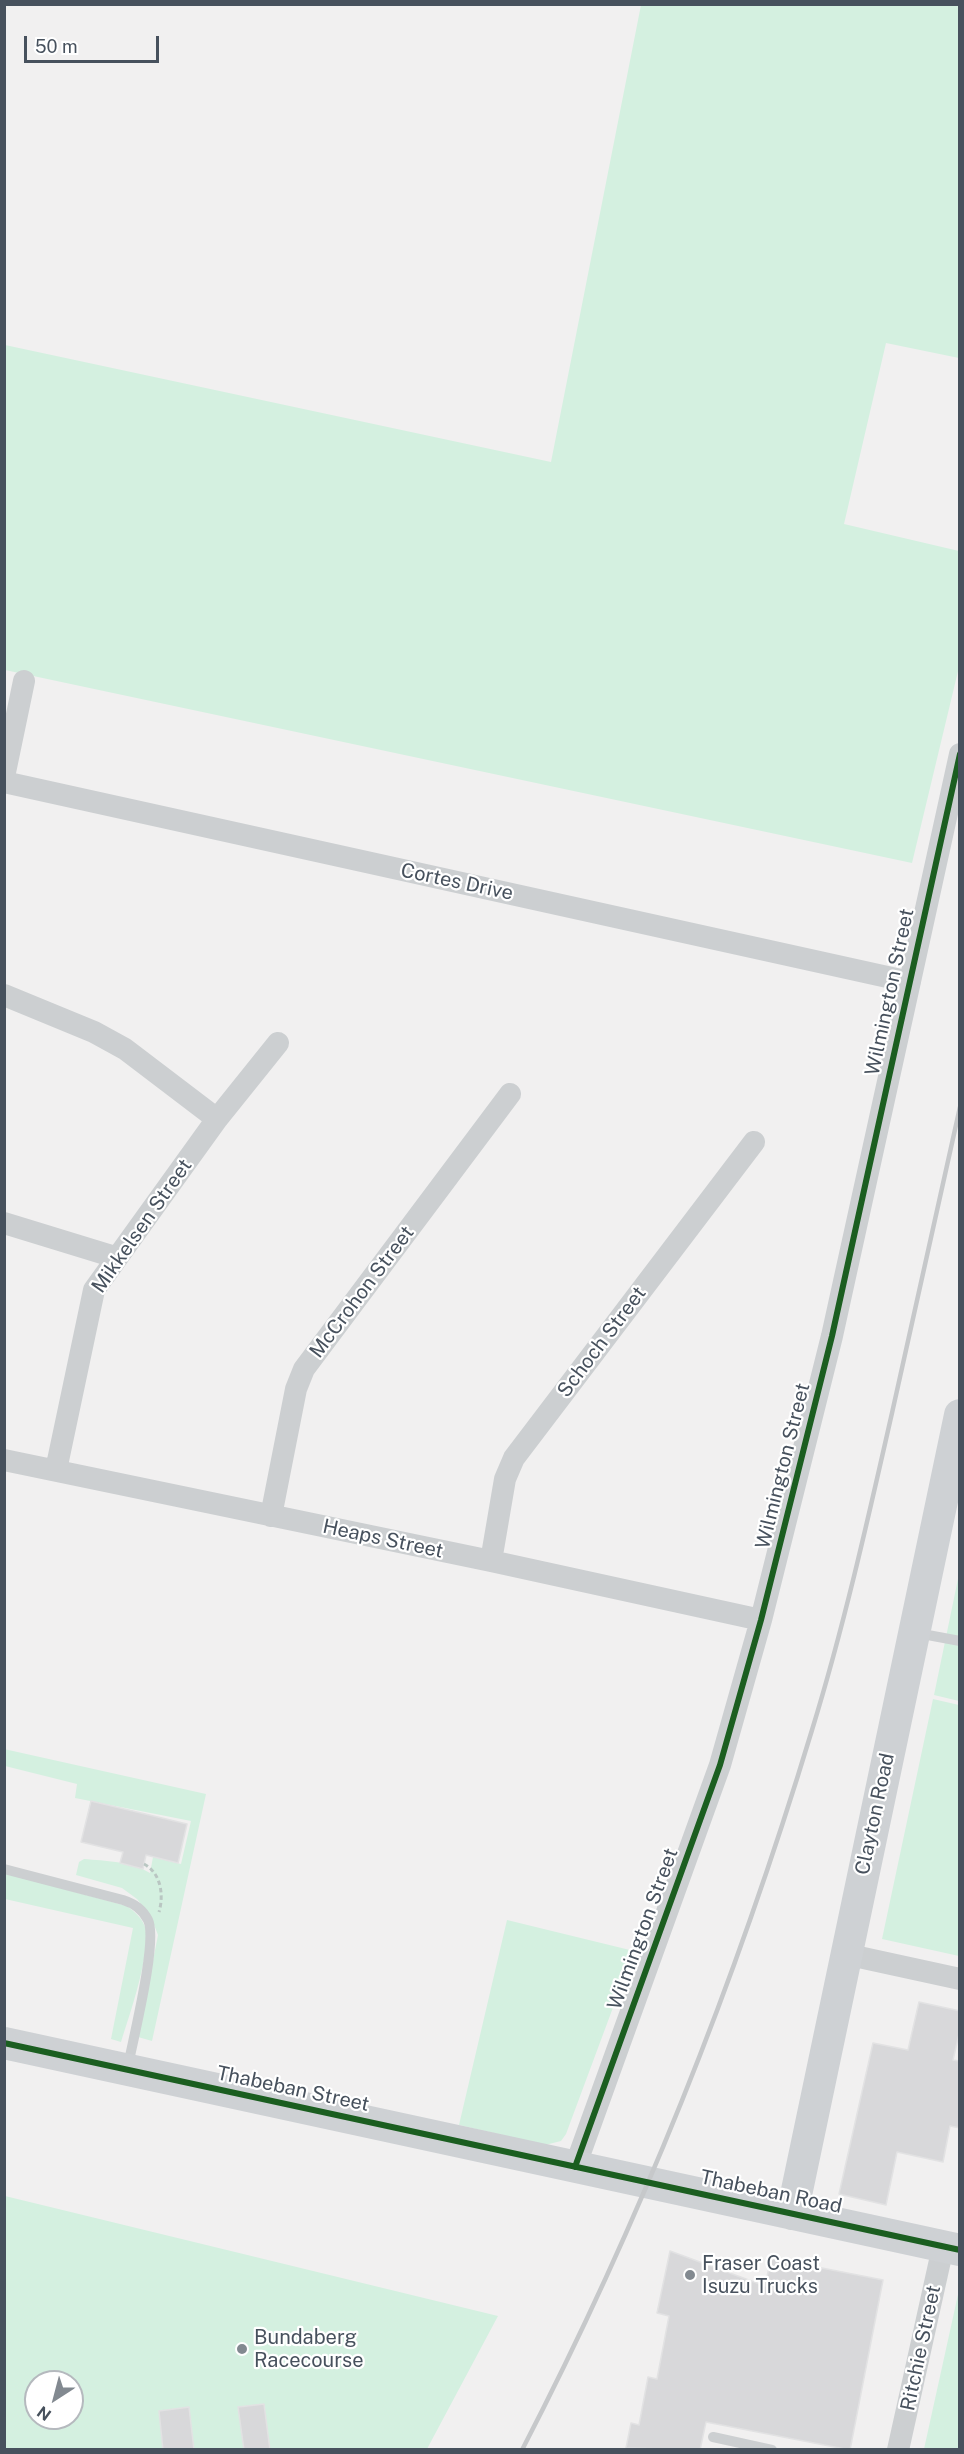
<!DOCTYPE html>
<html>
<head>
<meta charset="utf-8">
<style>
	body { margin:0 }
	#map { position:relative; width:964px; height:2454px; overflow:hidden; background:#f1f0f0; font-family:"Public Sans",sans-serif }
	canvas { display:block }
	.frame { position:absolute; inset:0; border:6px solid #47515d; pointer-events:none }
	.north { position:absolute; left:24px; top:2370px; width:60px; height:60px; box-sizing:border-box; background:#fff; border:2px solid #b5b9be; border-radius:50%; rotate:216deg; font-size:16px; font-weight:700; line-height:24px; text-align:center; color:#47515d }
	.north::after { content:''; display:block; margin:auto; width:21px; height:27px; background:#828990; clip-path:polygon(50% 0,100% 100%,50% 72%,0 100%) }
	.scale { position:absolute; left:24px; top:36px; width:135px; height:27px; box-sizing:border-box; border:3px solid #47515d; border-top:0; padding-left:8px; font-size:18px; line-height:21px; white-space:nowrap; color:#47515d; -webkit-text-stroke:4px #fff; paint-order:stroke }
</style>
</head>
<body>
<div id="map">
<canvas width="964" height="2454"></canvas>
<div class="frame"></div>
<div class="north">N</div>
<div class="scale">50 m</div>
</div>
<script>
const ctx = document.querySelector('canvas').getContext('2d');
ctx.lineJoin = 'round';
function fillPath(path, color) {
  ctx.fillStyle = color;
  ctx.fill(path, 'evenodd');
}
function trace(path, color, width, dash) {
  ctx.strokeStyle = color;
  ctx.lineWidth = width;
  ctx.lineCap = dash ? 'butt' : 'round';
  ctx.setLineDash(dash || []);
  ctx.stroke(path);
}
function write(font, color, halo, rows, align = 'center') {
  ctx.font = font + ' "Public Sans",sans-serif';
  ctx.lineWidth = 4.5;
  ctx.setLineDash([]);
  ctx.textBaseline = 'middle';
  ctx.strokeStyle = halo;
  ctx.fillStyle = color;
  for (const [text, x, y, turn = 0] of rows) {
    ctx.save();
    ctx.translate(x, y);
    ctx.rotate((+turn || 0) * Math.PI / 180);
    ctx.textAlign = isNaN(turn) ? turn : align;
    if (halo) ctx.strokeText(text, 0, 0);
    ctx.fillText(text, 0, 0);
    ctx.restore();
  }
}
const green = new Path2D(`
	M641,5H959V358L886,343L844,524L959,551V667L912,863L5,670V345L551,462Z
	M959,1574V1701L934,1695Z
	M933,1699L959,1705V1956L882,1939Z
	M4,1749L206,1794L152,2041L138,2037L158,1935L151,1917L137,1899L122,1888L76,1875L79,1862L84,1859C105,1861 131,1861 150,1873L153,1857L181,1864L191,1821L75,1798L77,1784L5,1766Z
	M4,1873L127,1906C135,1912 142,1918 145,1927C152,1951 129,2016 121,2042L111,2039L133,1928L5,1899Z
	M507,1920L634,1951L566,2134L561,2141L545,2145L459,2125Z
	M5,2196L498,2316L427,2449L5,2450ZM36,2382H72V2418H36Z
	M959,2289V2449H924L959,2290Z`);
const building = new Path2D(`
	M91,1801L187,1824L178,1863L146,1855L143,1869L120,1863L123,1852L81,1842Z
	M919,2002L960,2011V2030L953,2060L960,2061V2128L950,2126L943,2162L897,2152L886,2205L839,2194L873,2043L908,2050Z
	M670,2251L765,2286L771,2258L883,2280L850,2450L706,2422L700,2450L626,2448L631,2423L639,2425L648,2377L657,2379L669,2316L657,2313Z
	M264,2404L270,2450H244L238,2407Z
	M189,2407L194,2450H163L159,2411Z`);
const path = new Path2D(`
	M144,1864C161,1873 164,1895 159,1912`);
const lane = new Path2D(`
	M917,1633L960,1641
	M4,1869L123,1900C133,1903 143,1910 148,1920C158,1941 133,2039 128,2066
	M713,2437L772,2450`);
const street = new Path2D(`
	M4,777L24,681
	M4,782L910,982
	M4,995L94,1032L125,1049L217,1119
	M4,1223L115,1257
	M4,1460L491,1561L761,1620
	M56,1470L94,1290L217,1119L278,1043
	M271,1516L296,1389L304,1369L510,1094
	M491,1561L505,1479L514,1458L754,1142
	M845,1954L960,1979
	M575,2167L720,1765L761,1620L832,1336L960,754
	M898,2450L943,2247`);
const secondary = new Path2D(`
	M4,2043L960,2250
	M792,2214L960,1415`);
const rail = new Path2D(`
	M522,2450C641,2220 737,1978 812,1730C844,1626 868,1519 892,1413C915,1311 937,1209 960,1107`);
const cycleway = new Path2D(`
	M4,2043L960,2250
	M575,2167L720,1765L761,1620L832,1336L960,754`);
const markers = [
	[690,2275,6,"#828990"],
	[242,2349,6,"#828990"]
];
const streetNames = [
	["Cortes Drive",457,882,12],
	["Wilmington Street",890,992,-78],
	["Mikkelsen Street",142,1226,-55],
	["McCrohon Street",362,1292,-53],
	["Schoch Street",602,1342,-53],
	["Wilmington Street",783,1466,-76],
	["Heaps Street",383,1539,12],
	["Clayton Road",875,1814,-78],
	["Wilmington Street",643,1929,-70],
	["Thabeban Street",293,2089,12],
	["Thabeban Road",771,2192,12],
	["Ritchie Street",921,2348,-78]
];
const poiNames = [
	["Fraser Coast",702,2264],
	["Isuzu Trucks",702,2287],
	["Bundaberg",254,2338],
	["Racecourse",254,2361]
];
fillPath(green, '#d4f0e0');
fillPath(building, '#d8d8da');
trace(building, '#e2e2e3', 1.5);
trace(path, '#b9c6c2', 3, [4.5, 3]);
trace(lane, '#cccfd1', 10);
trace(street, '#cccfd1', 22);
trace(secondary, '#ced1d4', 32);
trace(rail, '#c6c8ca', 4.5);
trace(cycleway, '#1b5e20', 6);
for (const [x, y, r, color] of markers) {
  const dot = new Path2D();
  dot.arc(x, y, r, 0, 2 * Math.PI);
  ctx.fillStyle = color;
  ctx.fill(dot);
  trace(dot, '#fff', 2);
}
write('20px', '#47515d', '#fff', streetNames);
write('20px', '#47515d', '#fff', poiNames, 'left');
</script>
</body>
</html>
